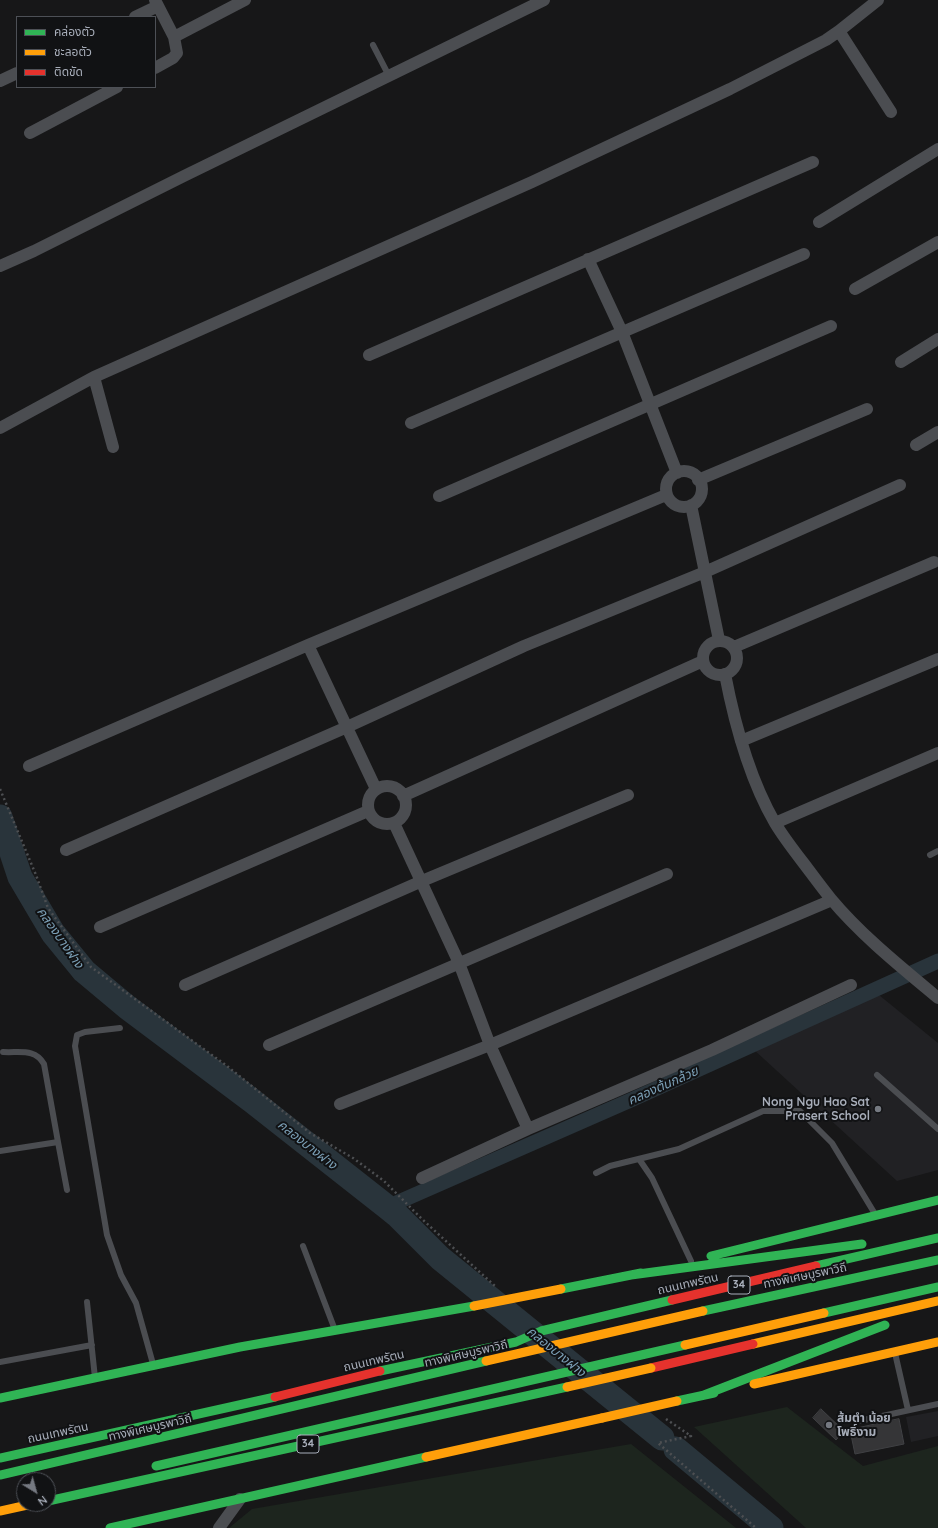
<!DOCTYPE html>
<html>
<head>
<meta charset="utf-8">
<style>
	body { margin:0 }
	#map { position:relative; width:938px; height:1528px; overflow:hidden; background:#171718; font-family:Quicksand,"Noto Sans Thai",sans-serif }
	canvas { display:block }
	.legend { position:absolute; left:16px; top:16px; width:140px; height:72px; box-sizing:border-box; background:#111214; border:1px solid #4d5056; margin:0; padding:5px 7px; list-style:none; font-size:12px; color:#a8aeba }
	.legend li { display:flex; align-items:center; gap:8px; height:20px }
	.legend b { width:20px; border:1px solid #4d5056 }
	.north { position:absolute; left:16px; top:1472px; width:40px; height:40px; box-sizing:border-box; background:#111214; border:1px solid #4d5056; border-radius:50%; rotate:143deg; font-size:11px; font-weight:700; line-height:16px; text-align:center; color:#a8aeba }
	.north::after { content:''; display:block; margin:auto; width:14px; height:18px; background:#757981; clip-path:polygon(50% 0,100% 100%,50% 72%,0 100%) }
</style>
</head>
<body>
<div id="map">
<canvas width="938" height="1528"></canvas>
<ul class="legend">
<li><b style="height:5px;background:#30b455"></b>คล่องตัว</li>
<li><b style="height:5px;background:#ff9f0a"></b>ชะลอตัว</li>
<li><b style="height:5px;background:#e5322d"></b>ติดขัด</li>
</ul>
<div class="north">N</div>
</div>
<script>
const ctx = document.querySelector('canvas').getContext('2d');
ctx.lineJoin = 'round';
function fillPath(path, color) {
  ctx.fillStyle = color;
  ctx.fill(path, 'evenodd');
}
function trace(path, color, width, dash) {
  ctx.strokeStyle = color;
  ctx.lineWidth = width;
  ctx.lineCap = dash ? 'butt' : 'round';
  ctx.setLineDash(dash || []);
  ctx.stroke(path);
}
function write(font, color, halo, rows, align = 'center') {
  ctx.font = font + ' Quicksand,"Noto Sans Thai",sans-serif';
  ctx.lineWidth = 4;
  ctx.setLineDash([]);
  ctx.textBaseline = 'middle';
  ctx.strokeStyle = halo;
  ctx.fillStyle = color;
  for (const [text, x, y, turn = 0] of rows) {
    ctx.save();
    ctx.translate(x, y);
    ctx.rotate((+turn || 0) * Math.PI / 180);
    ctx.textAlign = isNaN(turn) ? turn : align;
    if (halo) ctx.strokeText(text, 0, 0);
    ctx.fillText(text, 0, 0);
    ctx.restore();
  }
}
const built = new Path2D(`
	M879,995L938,1043V1170L897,1181L752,1048Z
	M938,1411V1436L911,1442L906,1417Z`);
const green = new Path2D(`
	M787,1407L863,1466L938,1446V1528H806L694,1427Z
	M631,1444L736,1528H229L252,1509Z`);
const canal = new Path2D(`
	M387,1207L631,1100L938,961`);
const river = new Path2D(`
	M0,817L20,877L53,933L84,971L127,1007L251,1100L387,1207L397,1215L440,1258L662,1438
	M676,1449L771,1528`);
const building = new Path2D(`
	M821,1409L844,1431L836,1440L813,1418Z
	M899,1419L904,1444L855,1454L850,1430Z`);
const path = new Path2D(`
	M0,789L36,875L48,908L91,967L227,1066L310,1133L353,1158L384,1181L423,1220L496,1287
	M666,1419L691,1436L658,1443L756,1528`);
const lane = new Path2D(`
	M373,45L389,76
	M930,855L938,851
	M120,1028L85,1032L77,1035L75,1046L107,1235L121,1275L136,1303L153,1364
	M3,1052C20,1053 35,1048 44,1064L58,1142
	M877,1075L938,1129
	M0,1151L58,1142L67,1190
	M639,1159L652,1178L691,1261
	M596,1173L610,1166L679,1149L763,1111H800L832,1143L875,1214
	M303,1246L335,1330
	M87,1302L95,1378
	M895,1353L908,1410
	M0,1362L92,1345
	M859,1421L938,1404`);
const street = new Path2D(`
	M135,17L158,6
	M839,31L891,112
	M174,37L245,0
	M155,68L173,58L177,53L174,37L155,0
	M0,81L17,73
	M30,133L117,87
	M819,222L938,149
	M588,259L622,332L677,473
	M0,266L34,251L184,176L544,0
	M855,289L938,242
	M369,355L813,162
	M901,362L938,339
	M94,377L113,447
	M411,423L804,254
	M0,428L94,377L532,182L730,89L826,40L839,31L878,0
	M916,445L938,432
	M666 489a18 18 0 1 1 36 0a18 18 0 1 1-36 0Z
	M698,480L867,409
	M439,496L831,326
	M691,505L719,640
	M703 658a17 17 0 1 1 34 0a17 17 0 1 1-34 0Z
	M308,645L376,789
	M734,647L934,562
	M725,674C735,726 749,778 775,823C784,838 795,852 805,865C814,877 822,888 831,899C862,936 901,967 938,998
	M741,741L938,659
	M29,766L308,645L666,495
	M368 805a19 19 0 1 1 38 0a19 19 0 1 1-38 0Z
	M403,796L703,661
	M394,823L459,963L490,1045L528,1129
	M775,823L938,753
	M66,850L347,727L524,646L705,572L900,485
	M100,927L368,811
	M185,985L422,881L628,795
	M269,1045L667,874
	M340,1104L490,1045L832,900
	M422,1178L528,1129L712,1050L851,985
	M219,1528L240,1499`);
const fast = new Path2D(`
	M711,1256L938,1200
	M816,1266L938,1238
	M631,1275L862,1244
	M561,1289L641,1273
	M380,1371L516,1342L541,1331L672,1300
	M704,1395L885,1325
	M0,1398L240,1347L474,1306
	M677,1401L714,1393
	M0,1458L275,1397
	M48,1501L567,1387
	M110,1528L426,1457`);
const slow = new Path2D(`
	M753,1344L938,1301
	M754,1384L938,1342
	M426,1457L602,1418
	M0,1511L32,1504`);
const jam = new Path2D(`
	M672,1300L816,1266
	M651,1368L753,1344
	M275,1397L380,1371`);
const fastBridge = new Path2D(`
	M703,1311L938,1260
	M824,1313L938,1287
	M156,1466L685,1345
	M0,1475L486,1361`);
const slowBridge = new Path2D(`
	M474,1306L561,1289
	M685,1345L824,1313
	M486,1361L703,1311
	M567,1387L651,1368
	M602,1418L677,1401`);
const markers = [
	[878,1109,4,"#757981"],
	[829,1425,4,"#757981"]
];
const shields = [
	[739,1285,22],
	[308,1444,22]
];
const shieldNames = [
	["34",739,1285],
	["34",308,1444]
];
const poiNames = [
	["Nong Ngu Hao Sat",870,1102],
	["Prasert School",870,1116],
	["ส้มตำ น้อย",837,1418,"left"],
	["โพธิ์งาม",837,1432,"left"]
];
const streetNames = [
	["ทางพิเศษบูรพาวิถี",805,1276,-12],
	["ถนนเทพรัตน",688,1284,-13],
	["ทางพิเศษบูรพาวิถี",466,1354,-13],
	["ถนนเทพรัตน",374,1361,-13],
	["ทางพิเศษบูรพาวิถี",150,1428,-13],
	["ถนนเทพรัตน",58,1433,-12]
];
const waterNames = [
	["คลองบางฝาง",60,938,55],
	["คลองต้นกล้วย",663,1086,-24],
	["คลองบางฝาง",307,1145,38],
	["คลองบางฝาง",556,1352,39]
];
fillPath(built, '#212124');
fillPath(green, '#1d251e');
trace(canal, '#29343b', 15);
trace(river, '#29343b', 25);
fillPath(building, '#353537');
trace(building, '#404144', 1);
trace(path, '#4d4f52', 2.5, [2, 3]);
trace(lane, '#4b4d51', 6);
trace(street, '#4b4d51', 12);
trace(fast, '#30b455', 9);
trace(slow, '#ff9f0a', 9);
trace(jam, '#e5322d', 9);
trace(fastBridge, '#30b455', 9);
trace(slowBridge, '#ff9f0a', 9);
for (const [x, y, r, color] of markers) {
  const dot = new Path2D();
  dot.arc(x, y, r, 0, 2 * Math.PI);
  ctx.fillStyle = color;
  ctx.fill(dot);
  trace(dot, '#111214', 1.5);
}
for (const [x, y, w] of shields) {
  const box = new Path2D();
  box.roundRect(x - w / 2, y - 9, w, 18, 3);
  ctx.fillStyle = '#111214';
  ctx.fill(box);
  trace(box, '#a8aeba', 1);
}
write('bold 11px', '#a8aeba', null, shieldNames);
write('bold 12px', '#a8aeba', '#111214', poiNames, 'right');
write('12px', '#a8aeba', '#111214', streetNames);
write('italic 13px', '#7ca0b7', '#111214', waterNames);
</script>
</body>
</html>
